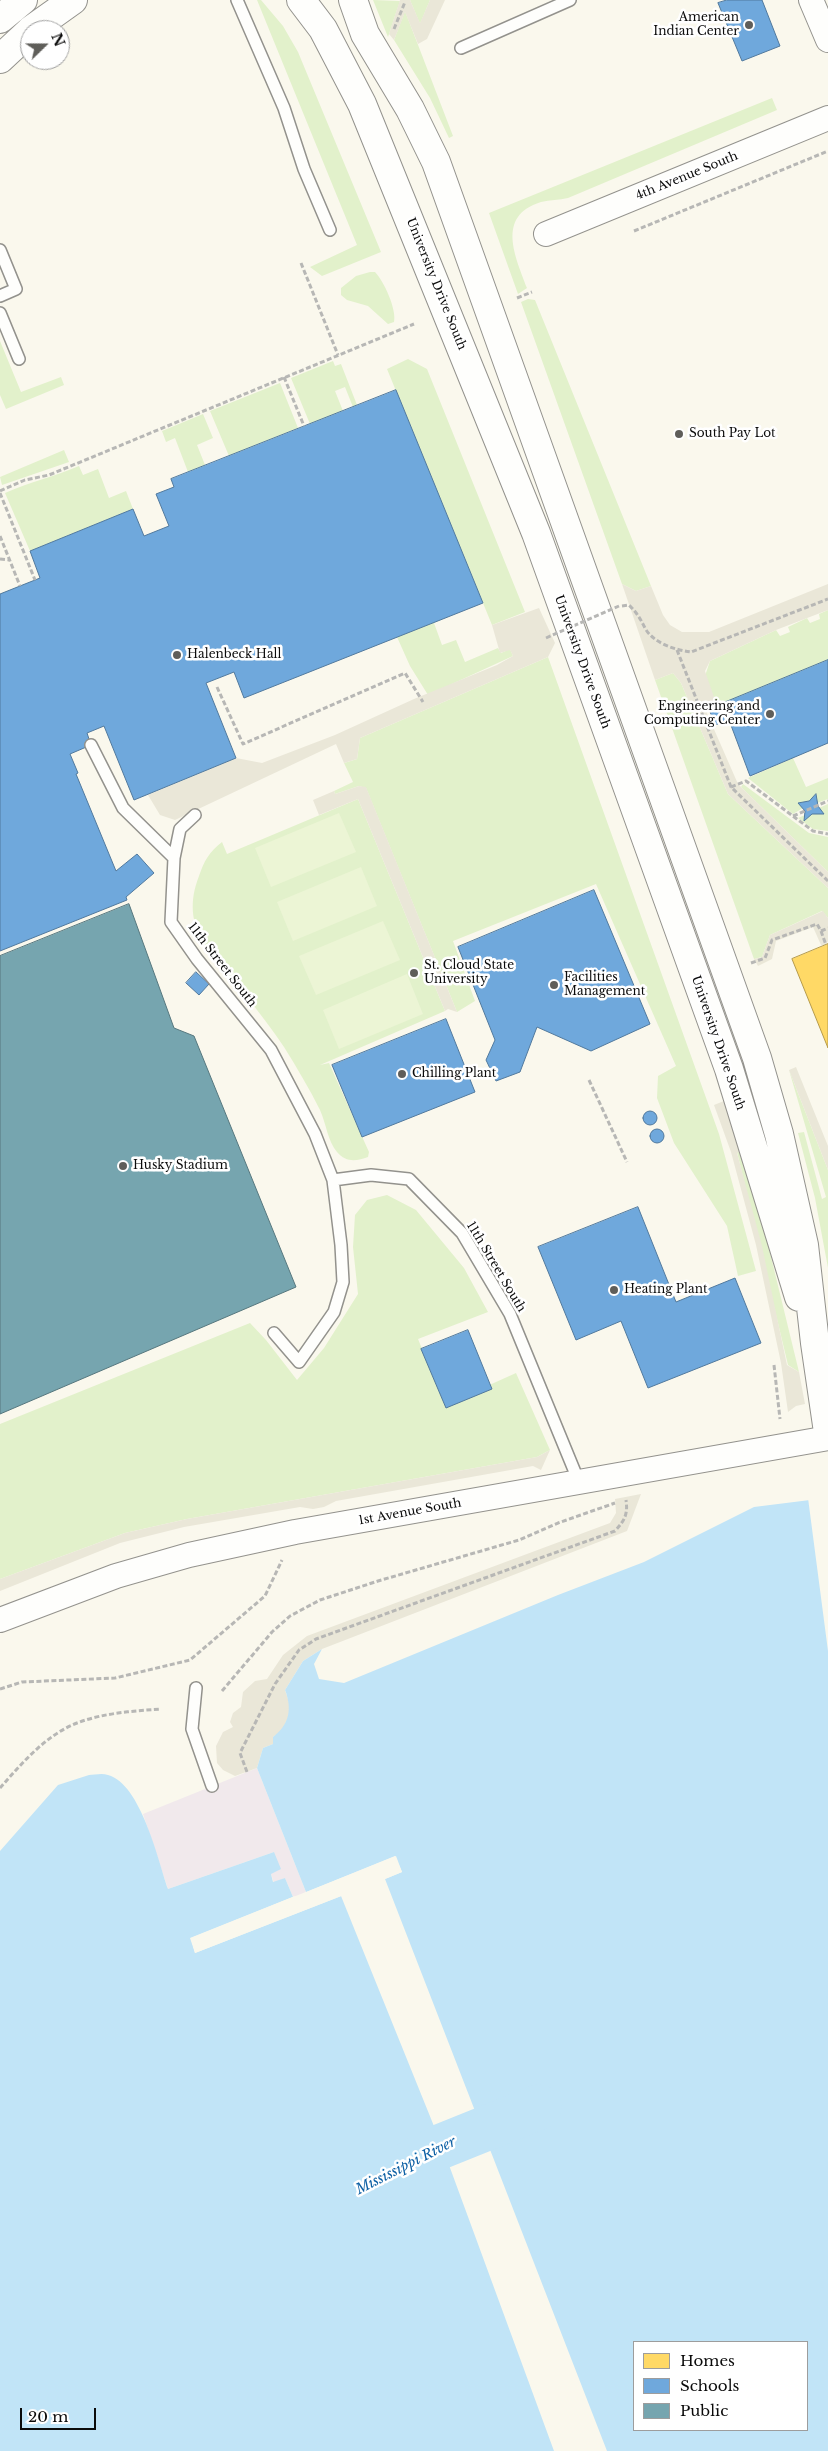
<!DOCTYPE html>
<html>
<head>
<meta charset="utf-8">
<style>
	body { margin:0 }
	#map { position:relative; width:828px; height:2451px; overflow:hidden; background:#faf8ed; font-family:"Libre Baskerville",serif }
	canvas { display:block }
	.legend { position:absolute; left:633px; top:2341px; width:175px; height:90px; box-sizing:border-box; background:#fff; border:1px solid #9d9d9d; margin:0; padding:6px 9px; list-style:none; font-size:15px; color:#0b0b0b }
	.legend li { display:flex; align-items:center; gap:10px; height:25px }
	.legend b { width:25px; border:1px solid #9d9d9d }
	.north { position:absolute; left:20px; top:20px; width:50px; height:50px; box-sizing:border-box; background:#fff; border:1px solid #9d9d9d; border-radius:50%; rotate:68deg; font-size:14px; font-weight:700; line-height:20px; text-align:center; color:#0b0b0b }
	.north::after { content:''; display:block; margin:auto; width:18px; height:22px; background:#5f5e5a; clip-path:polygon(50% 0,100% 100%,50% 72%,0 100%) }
	.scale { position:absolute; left:20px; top:2408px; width:76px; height:22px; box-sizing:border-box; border:2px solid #0b0b0b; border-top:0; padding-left:6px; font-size:15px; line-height:18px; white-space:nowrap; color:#0b0b0b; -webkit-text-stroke:4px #fff; paint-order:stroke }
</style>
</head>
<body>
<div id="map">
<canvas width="828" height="2451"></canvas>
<ul class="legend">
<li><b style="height:14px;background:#ffd966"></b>Homes</li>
<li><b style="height:14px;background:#6fa8dc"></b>Schools</li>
<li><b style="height:14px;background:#76a5af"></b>Public</li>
</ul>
<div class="north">N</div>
<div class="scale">20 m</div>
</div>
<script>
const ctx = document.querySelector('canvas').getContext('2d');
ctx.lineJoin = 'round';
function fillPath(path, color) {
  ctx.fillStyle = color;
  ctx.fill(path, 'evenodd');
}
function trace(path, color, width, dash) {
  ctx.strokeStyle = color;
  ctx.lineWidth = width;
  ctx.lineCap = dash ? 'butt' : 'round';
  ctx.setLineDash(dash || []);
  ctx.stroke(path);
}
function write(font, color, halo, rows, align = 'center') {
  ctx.font = font + ' "Libre Baskerville",serif';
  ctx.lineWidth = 5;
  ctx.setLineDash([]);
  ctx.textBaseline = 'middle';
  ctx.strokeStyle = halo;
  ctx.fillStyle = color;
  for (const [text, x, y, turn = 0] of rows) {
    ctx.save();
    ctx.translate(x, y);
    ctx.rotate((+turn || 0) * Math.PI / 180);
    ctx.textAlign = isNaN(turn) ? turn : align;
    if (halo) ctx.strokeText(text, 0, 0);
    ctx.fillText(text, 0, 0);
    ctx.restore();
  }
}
const industrial = new Path2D(`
	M257,1768L306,1892L293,1897L285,1878L274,1883L271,1874L274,1852L168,1889L143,1814Z`);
const green = new Path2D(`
	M257,0H261L283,26L298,52L381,252L322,276L310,267L357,245Z
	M373,0L400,1L388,37Z
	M410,0H430L420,24Z
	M405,11L453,136L449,138L430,98L394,40Z
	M772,98L777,110L568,198C559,200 550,200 541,202C495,216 516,258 527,288L518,294L489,213Z
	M370,272H375C384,281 397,310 394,322L388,324L368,306L347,300L341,295V288L356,276Z
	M528,299L535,300L651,586L636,591L622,584L521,302Z
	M0,341L21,392L61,377L64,385L6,409L0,395Z
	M408,359L427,369L525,612L492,625L387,369Z
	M333,361L335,366L341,364L357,405L353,407L345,387L335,391L343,411L310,424L291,378Z
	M280,383L298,428L229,456L210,411Z
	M203,414L213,438L197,445L205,465L188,472L175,438L166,442L162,431Z
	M64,450L69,462L2,485L0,477Z
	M79,466L83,475L98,469L109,498L126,491L133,509L30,551L5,493C29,482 54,477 79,466Z
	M828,610V660L717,706L705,676L710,661L776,630L780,636L790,632L788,627L807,618L810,623L820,619L819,614Z
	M447,617L434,623L442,645L456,640L465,662L498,648L501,653L510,649L513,656L428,695L410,666L397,637Z
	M548,657L719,1134L756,1271L738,1276L727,1226L674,1143L657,1098L658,1076L676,1066L596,884L453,941L475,1001L457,1012L366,788L359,786L335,794L334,791L353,782L344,763L357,759L360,738Z
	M673,673L681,683L728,794L828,888V918L822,911L770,935L762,957L754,959L655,680Z
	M793,758L806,787L828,778V799L817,803L816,794L809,801L799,803L803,808L793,814L748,778Z
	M743,784L809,833L828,837V872L741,787Z
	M358,799L445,1011L320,1065L329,1063L369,1152L368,1157C357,1161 346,1163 337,1152C328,1142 326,1123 320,1110C309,1088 297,1068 284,1047C272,1029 259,1012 245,995C214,959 178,929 199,876C204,861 209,852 222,842L227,854Z
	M828,804V831L813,829L798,818L805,815L804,820L812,814H823L819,808Z
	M789,1070L828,1170V1268L815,1198L798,1133L804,1132L822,1199L826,1197Z
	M742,1151L763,1224L799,1372L788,1365L737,1152Z
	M387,1195L416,1210L464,1268L488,1312L418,1339L445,1405L516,1373L550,1450L537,1457L187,1519L125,1533L0,1579V1424L250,1323L266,1340L297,1380L324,1348L358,1294L353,1247L355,1215L367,1200Z`);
const pitch = new Path2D(`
	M339,813L356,852L271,887L255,848Z
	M361,867L377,906L293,941L277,902Z
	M383,921L400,960L316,995L299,956Z
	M407,974L423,1014L339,1049L323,1010Z`);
const plaza = new Path2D(`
	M400,0H410L420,23L430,0H445L427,39L418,44L405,12L394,40L389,34Z
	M622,584L636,591L651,586L663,615L670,625L682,632H709L828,584V610L776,630L710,661L705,671L717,706L706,711L738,784L828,872V888L728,794L681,683L673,673L655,680Z
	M539,608L555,643L548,657L360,738L357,759L344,763L336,744L175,820L160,815L148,795L236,758L262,763L335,735L414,699L497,665L513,656L510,650L500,653L492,625Z
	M359,786L366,787L457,1012L448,1009L445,1011L358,799L319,815L313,800L334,791L335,794Z
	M823,911L828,918V941L826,945H821L813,927L776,941L772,959L758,966L754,959L762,957L770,935Z
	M796,1067L828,1146V1170L789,1070Z
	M724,1101L742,1151L737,1153L762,1246L787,1365L799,1372L805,1404L796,1406L788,1412L781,1363L756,1245L731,1152L714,1105Z
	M550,1450L541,1470L533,1466L336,1501L324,1507L313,1509L300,1507L184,1527L120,1543L0,1591V1579L125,1533L187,1519L537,1457Z
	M641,1494L627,1531L322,1649L303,1661L285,1690L291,1708L287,1720L282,1731L273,1737V1744L263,1748L257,1768L235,1776L223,1770L217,1763L216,1746L223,1732L233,1727L230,1722L233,1713L241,1707L243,1692L255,1681L267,1679L283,1655L307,1636L610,1523L616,1513L615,1499Z`);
const water = new Path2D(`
	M828,1494V2451H607L385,1879L402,1872L396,1856L306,1892L257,1768L263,1748L273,1744V1737C290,1724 292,1708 285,1690L303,1661L322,1649L314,1664L319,1679L344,1683L558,1595L644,1562L754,1507L810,1500ZM634,2342H807V2430H634Z
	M89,1775C94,1775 102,1773 108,1775C141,1784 158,1860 168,1889L274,1852L281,1869L271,1874L273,1882L285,1878L293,1897L191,1938L195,1953L341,1896L442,2146L554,2451H0V1851L58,1785Z`);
const pier = new Path2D(`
	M828,1492V1651L808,1498Z
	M395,1856L402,1872L385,1879L383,1880L384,1877L399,1871L394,1859L307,1894L304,1893Z
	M340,1893L344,1895L195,1953L190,1938L295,1896L294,1899L193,1939L197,1950Z`);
const homes = new Path2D(`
	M828,944V1048L792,959Z`);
const schools = new Path2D(`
	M727,0H762L780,46L742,61L718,3Z
	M396,390L483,603L244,698L234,672L206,683L236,758L134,800L104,726L87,733L91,745L70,754L78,773L76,774L116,871L137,854L154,873L126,897L127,900L0,951V594L40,578L30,551L133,509L144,536L169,526L156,494L174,487L171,479Z
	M828,660V743L750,776L729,720L715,725L709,709Z
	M816,794L818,806L824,814H812L804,821L805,811L798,803L809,801Z
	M594,890L650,1024L591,1051L537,1027L520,1072L496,1081L486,1060L495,1040L458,947Z
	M196,972L209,984L199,995L186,983Z
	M446,1019L475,1092L362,1137L332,1065Z
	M643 1118a7 7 0 1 1 14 0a7 7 0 1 1-14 0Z
	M650 1136a7 7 0 1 1 14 0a7 7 0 1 1-14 0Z
	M638,1207L676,1302L735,1278L761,1343L648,1388L621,1321L576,1340L538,1247Z
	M468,1330L492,1389L446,1408L421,1349Z`);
const public = new Path2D(`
	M129,904L174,1028L194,1036L296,1287L0,1414V956Z`);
const river = new Path2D(`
	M388,2175L442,2146L539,2107`);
const path = new Path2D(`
	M394,29L405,2
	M634,231L828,151
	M301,263L338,355
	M517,298L532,292
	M284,377L304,426
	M0,491L25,480L49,475L414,324
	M0,493L35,580
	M0,536L20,586
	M0,559L10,560
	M622,606L629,605C637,613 640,618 645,628C653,643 675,650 691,652L828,599
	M677,650L731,787L828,881
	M217,687L243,744L405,673L423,702
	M731,787L746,781L813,831L828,834
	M793,816L828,801
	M821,931L826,945
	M751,963L765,958L772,940L817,924L821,931L828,928
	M589,1080L627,1162
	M774,1365L780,1419
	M0,1689L22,1682L115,1678L190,1660L265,1596L282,1560
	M222,1691L272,1632L290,1616L320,1600L378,1581L519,1540L558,1523L615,1503
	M247,1772L240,1753L275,1684L299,1650L316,1639L615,1531C625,1520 628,1514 626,1500
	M0,1788C22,1763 46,1735 77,1723C103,1713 133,1711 161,1709`);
const service = new Path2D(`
	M237,0L284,108L304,169L330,230
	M461,48L570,0
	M0,250L16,289L0,296
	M0,313L19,359
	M91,745L123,808L174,858
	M195,815L180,829L174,858L171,922L197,959L271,1050L315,1134L333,1180L341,1245L343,1282L334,1312L299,1362L274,1333
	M333,1180L371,1175L409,1179L462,1233L510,1314L579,1482
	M196,1688L192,1729L212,1786`);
const minor = new Path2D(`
	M811,0L828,40
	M546,234L828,118
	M0,1620L116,1576L189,1555L295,1532L828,1438`);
const tertiary = new Path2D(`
	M301,0L323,29L362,104L536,533L729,1069L799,1297
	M353,0L365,34L410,109L436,162L757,1058L779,1134L804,1245L815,1343L828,1432
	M0,19L23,0
	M31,30L73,0
	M0,59L30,31`);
const pathBridge = new Path2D(`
	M546,638L619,606`);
const markers = [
	[749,25,5,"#5f5e5a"],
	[679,434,5,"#5f5e5a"],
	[177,655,5,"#5f5e5a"],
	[770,714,5,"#5f5e5a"],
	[414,973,5,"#5f5e5a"],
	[554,985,5,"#5f5e5a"],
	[402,1074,5,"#5f5e5a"],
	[123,1166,5,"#5f5e5a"],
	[614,1290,5,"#5f5e5a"]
];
const poiNames = [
	["American",739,18,"right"],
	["Indian Center",739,32,"right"],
	["South Pay Lot",689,434],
	["Halenbeck Hall",187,655],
	["Engineering and",760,707,"right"],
	["Computing Center",760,721,"right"],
	["St. Cloud State",424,966],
	["University",424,980],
	["Facilities",564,978],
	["Management",564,992],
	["Chilling Plant",412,1074],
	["Husky Stadium",133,1166],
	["Heating Plant",624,1290]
];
const streetNames = [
	["4th Avenue South",687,176,-22],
	["University Drive South",436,284,68],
	["University Drive South",582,662,70],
	["11th Street South",222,965,52],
	["University Drive South",718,1043,71],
	["11th Street South",496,1267,59],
	["1st Avenue South",410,1512,-10]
];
const waterNames = [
	["Mississippi River",406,2166,-27]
];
fillPath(industrial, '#f1e9ec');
fillPath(green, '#e2f1cb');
fillPath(pitch, '#ecf5d5');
fillPath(plaza, '#eae7d8');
fillPath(water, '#c1e4f7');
fillPath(pier, '#faf8ed');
fillPath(homes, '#ffd966');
trace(homes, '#b69b4b', 1);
fillPath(schools, '#6fa8dc');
trace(schools, '#51799d', 1);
fillPath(public, '#76a5af');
trace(public, '#56777e', 1);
trace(river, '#c1e4f7', 45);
trace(service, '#93928d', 14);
trace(minor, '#93928d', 26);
trace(tertiary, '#93928d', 30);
trace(path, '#b7b7b5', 3, [5, 2.5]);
trace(service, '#fefefc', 11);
trace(minor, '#fefefc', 24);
trace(tertiary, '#fefefc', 28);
trace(pathBridge, '#b7b7b5', 3, [5, 2.5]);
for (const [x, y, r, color] of markers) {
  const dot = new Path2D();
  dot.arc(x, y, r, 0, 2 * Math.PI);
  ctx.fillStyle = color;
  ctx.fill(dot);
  trace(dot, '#fff', 2);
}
write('12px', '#0b0b0b', '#fff', poiNames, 'left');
write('12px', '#0b0b0b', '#fff', streetNames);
write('italic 14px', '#0c5fa4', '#fff', waterNames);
</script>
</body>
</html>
